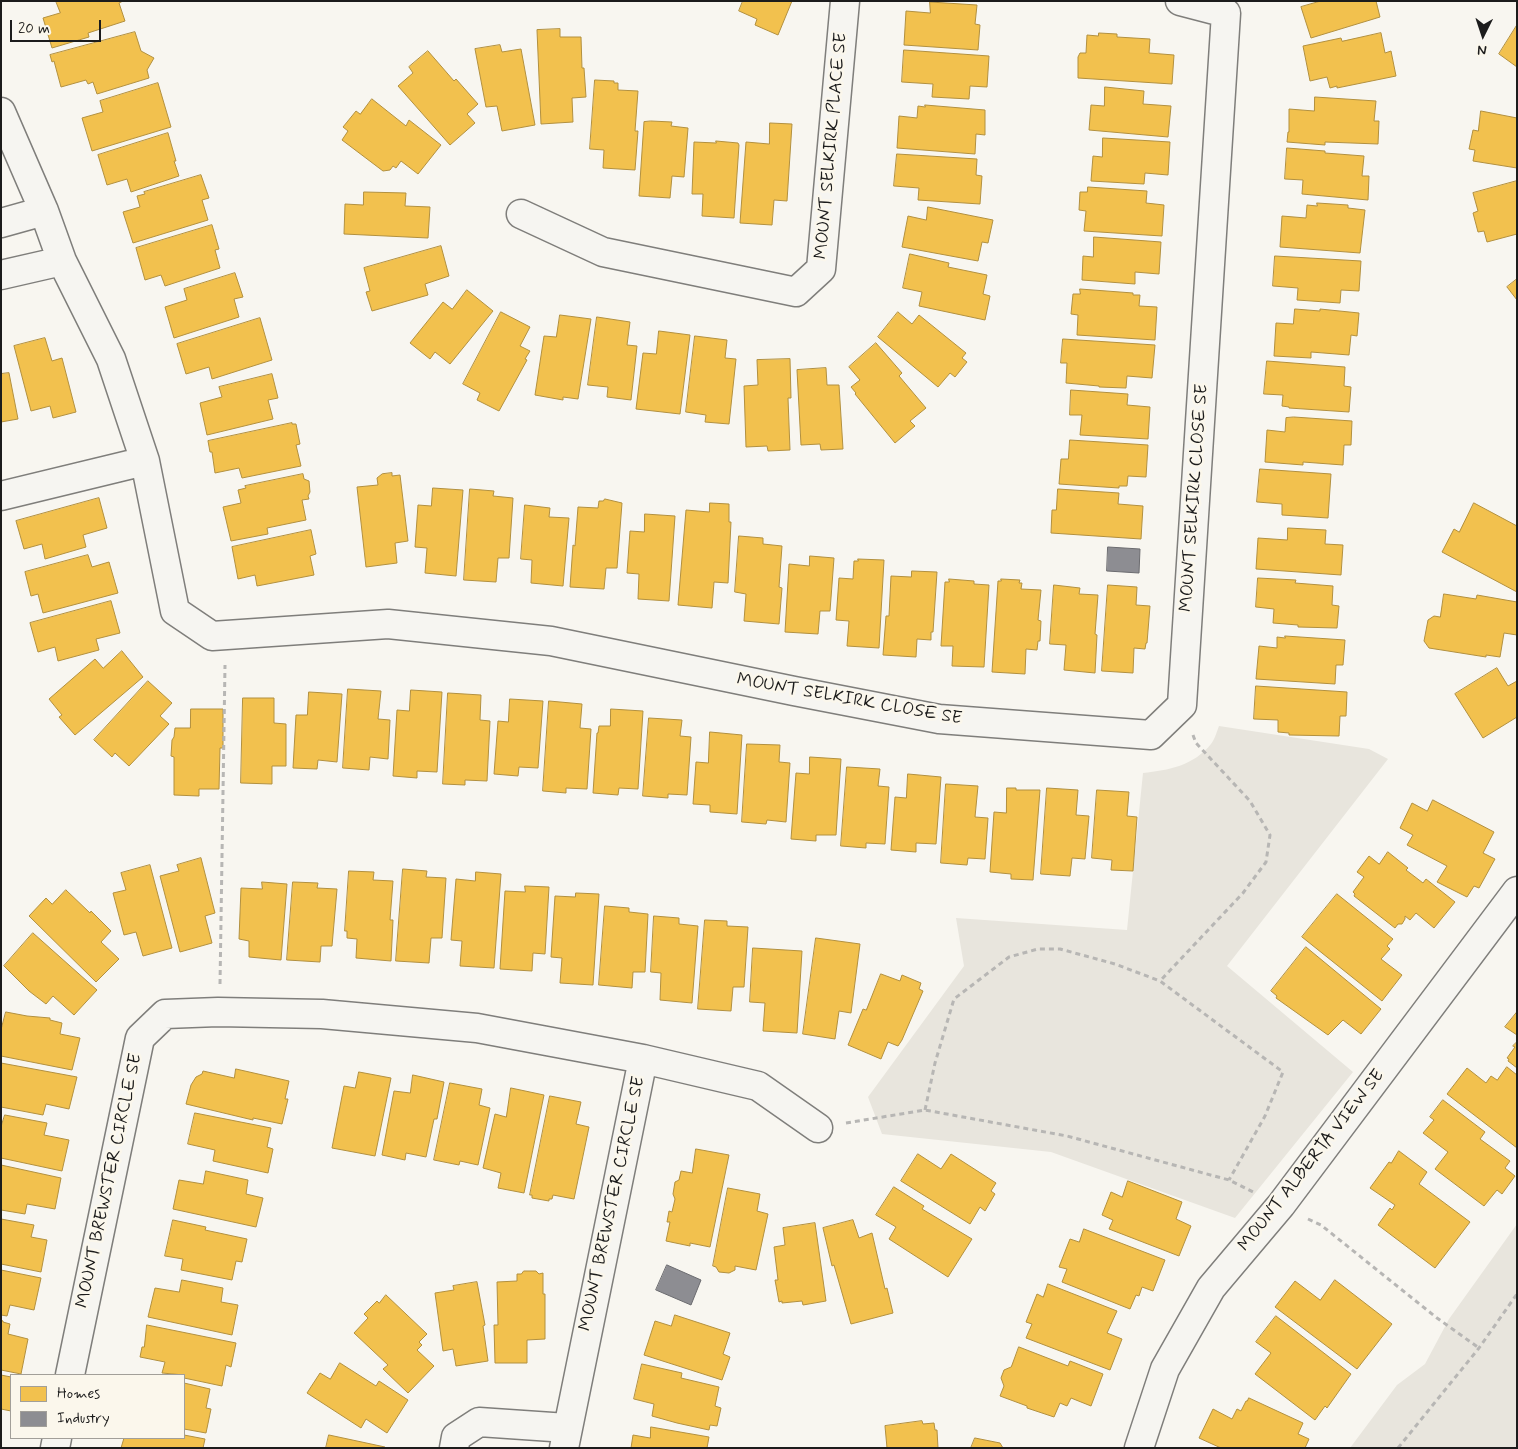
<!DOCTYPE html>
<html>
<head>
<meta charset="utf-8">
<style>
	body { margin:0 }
	#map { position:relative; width:1518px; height:1449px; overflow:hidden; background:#f8f6f0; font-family:Mynerve,sans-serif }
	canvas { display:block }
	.frame { position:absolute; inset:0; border:2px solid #1c1c1c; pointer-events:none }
	.legend { position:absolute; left:10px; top:1374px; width:175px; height:65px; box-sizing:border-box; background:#fbf7ec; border:1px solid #a29f99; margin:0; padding:6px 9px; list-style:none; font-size:15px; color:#1c1c1c }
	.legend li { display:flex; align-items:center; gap:10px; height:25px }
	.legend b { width:25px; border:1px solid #a29f99 }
	.north { position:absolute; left:1458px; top:10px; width:50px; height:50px; -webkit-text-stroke:4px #fbf7ec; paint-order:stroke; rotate:184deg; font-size:14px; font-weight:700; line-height:20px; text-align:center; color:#1c1c1c }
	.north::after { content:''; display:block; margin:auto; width:18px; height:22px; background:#1c1c1c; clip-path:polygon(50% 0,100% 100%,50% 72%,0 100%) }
	.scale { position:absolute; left:10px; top:20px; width:91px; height:22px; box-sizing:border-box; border:2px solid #1c1c1c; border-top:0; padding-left:6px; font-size:15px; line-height:18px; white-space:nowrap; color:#1c1c1c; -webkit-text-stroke:4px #fbf7ec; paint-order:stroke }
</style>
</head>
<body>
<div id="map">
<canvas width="1518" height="1449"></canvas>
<div class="frame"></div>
<ul class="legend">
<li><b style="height:14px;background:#f2c14e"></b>Homes</li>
<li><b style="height:14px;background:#8d8d92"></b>Industry</li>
</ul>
<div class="north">N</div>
<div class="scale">20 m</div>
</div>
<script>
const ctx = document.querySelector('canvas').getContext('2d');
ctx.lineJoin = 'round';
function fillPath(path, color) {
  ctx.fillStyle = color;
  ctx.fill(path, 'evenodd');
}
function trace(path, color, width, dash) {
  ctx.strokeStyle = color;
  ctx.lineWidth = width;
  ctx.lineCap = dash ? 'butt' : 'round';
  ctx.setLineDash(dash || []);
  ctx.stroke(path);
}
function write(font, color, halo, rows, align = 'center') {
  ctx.font = font + ' Mynerve,sans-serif';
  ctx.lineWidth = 5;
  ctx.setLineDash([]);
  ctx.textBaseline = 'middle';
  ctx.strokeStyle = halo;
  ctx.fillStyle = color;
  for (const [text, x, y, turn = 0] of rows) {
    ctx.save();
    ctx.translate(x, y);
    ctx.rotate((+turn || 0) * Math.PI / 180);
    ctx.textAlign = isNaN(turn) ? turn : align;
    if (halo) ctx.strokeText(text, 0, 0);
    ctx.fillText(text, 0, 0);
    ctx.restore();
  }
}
const green = new Path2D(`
	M1219,726L1369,749L1388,759L1227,966L1353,1072L1235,1218L1051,1152L882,1134L868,1097L964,966L956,918L1127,930L1143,773C1169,770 1193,766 1211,744C1215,739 1217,731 1219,726Z
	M1517,1224V1448H1350L1397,1385L1425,1364L1449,1319Z`);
const homes = new Path2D(`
	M56,1H123L119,3L125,21L88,33L89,37L52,48L43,18L60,13Z
	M743,1H792L778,35L755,25L757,19L739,11Z
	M1321,1H1376L1380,17L1311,38L1301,7Z
	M930,2L977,5L975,24L980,25L978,50L904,45L906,11L930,13Z
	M1517,25V67L1499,54Z
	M560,29V37H581L582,68H584L586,97L572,98L573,122L541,124L537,30Z
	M135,32L141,51L154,58L147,70L149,78L97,94L93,82L88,84L86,80L61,87L54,61L52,62L50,55Z
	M1099,33L1117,34V37L1150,39L1149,53L1174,55L1172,84L1078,78V57L1080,53H1086L1087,35L1098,36Z
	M1381,33L1385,53L1391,51L1396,76L1337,88V86L1330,88L1327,77L1310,81L1303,46L1341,38L1342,41Z
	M500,45L502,52L521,49L535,125L502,131L497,106L486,107L475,49Z
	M904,50L989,56L987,87L970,86L969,99L932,97L933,84L902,82Z
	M428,51L454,81L456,79L478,104L467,114L475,123L450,145L398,86L413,73L409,67Z
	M595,80L614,81V83H618V90L638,91L635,131H638L635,170L603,168L604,150L590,149Z
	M158,83L171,127L92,151L82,118L103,112L100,101Z
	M1105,87L1144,91L1143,104L1171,106L1168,137L1089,130L1091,105L1104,106Z
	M1315,97L1376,101L1374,121H1379L1378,144L1325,142V145L1287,142L1288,132H1289V109L1314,111Z
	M372,99L406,126L409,120L441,145L418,174L401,161L396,168L393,166L390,170L383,171L342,140L348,131L343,127L356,111L360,114Z
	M925,105L985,110V135L976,134L975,154L897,148L899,116L917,118L918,106L925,107Z
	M1481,111L1517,118V168L1473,161L1475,150L1469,149L1473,130L1478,131Z
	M651,121L672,122L671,126L688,128L684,177L672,176L670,198L639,196L644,122Z
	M770,123L792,124L787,201L774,200L772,225L740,223L746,142L769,144Z
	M168,133L176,161H174L179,176L131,192L127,179L107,185L98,155Z
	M1103,138L1170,142L1168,175L1145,173L1144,184L1091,181L1093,156L1102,157Z
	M716,141L738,143L739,145L734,218L702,216L703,194H692L694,142L716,143Z
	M1287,148L1325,151V153L1364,156L1362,176H1369L1368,200L1302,194L1303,180L1285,179Z
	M897,154L977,159L976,175L982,176L980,204L918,200L919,188L894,186Z
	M201,175L209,198L202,200L208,220L133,243L123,212L140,207L137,196L145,194L144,192Z
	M1517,181V234L1487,242L1484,231L1478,232L1473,213L1478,211L1473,193Z
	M1088,187L1147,191L1146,203L1164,205L1162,236L1084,231L1086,211L1079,210L1080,192H1087Z
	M364,192L406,193L405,206L430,207L428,238L344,234L345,204L363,205Z
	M1317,203L1348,205V208L1365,210L1360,253L1280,247L1282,216L1306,218L1307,205L1317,206Z
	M928,207L993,220L988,243L982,242L978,261L902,247L908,216L926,220Z
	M212,225L219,249L215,250L220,268L165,286L161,275L145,280L136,248Z
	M1094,237L1161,242L1159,274L1135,272V284L1082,280L1083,256L1093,257Z
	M441,246L449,276L425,284L428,295L372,311L366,292L370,291L364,268Z
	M910,254L949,263L948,267L987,275L983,294L990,296L985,320L919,306L922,292L903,288Z
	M1275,256L1361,261L1359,291L1341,290L1340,303L1297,300L1298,288L1273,286Z
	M235,273L243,297L234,299L239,317L174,338L165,307L187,300L184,289Z
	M1517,279V300L1507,287Z
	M1080,289L1133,293V295H1140L1139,306L1157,307L1155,340L1077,335L1078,315L1071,314L1073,294H1080Z
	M467,290L493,311L450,364L435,352L430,359L410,343L443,302L452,309Z
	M1295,309L1320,311V309L1359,313L1357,336L1351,335L1349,355L1311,352V358L1274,356L1276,323L1293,324Z
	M501,312L530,327L520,346L530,351L525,359L527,360L499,411L477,400L480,393L463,384Z
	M898,312L912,324L919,315L966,353L962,358L967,362L955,377L950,373L938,387L878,337Z
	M560,315L591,319L578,399L563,397V400L535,395L544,336L556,337Z
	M597,317L630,322L627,345L637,346L631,400L607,397L608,387L588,385Z
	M260,318L272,360L212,379L209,367L186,374L177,344Z
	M659,331L690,335L680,414L636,409L643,353L656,354Z
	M695,336L727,340L725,358L736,359L729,424L705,422L706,415L686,412Z
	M45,338L52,361L62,358L76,412L53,418L50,406L31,411L14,346Z
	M1063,339L1155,345L1152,378L1127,376L1126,388L1099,387V386L1066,383L1067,363H1061Z
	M876,343L902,373L899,376L926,408L910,421L915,426L895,443L855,394L856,393L851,387L860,380L849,367Z
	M790,359L791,398H788L790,450L768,451L767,446L746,447L744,386L758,385L757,360Z
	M1267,361L1345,367L1344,386L1351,387L1349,412L1289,408V407L1282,406L1283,395L1264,394Z
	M826,368L827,385H839L843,449L821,450L820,444L801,445L797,370Z
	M9,373L18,419L1,422V374Z
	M272,374L278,398L268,400L273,419L207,435L200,403L222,397L219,387Z
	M1071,390L1128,394L1127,405L1150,407L1148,439L1080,435L1082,415H1070Z
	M1294,417L1352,421L1351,445H1344L1343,465L1303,462V465L1265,462L1267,430L1285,432L1286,418Z
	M292,423V424H296L300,444L296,445L301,466L242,478L239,468L215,473L212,452H210L208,441Z
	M1070,440L1148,445L1146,477L1128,476L1127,486H1119V488L1059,484L1061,459H1068Z
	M1260,469L1331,474L1328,518L1282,515V504L1257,502Z
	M392,473V476L400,475L408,541L395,543L397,563L366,567L357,487L378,485L377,478L382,474Z
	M303,474L304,479L309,481L310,492L308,496L309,499L302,500L306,520L267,528L268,534L231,541L223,507L241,503L238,490L246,488L245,486Z
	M433,488L463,490L456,576L425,573L427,548L415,547L418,505L431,506Z
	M470,489L494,491L493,496L513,498L509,558H498L496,582L464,580Z
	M1058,489L1119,493L1118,504L1143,506L1141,539L1051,533L1052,510H1056Z
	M99,498L107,528L83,535L86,547L45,559L42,544L24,549L16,521Z
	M605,499L622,503L617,568H606L604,589L570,587L573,545L575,546L578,507L598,508L599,501H603Z
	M710,503L729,504V522H731L728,583L714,582L712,608L678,605L686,510L709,512Z
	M1474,503L1517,526V592L1442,552L1454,529L1459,532Z
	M525,505L550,508L549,517L569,518L563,586L531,583L532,560L521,559Z
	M645,514L675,516L669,601L638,599L639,574L627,573L630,531L644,532Z
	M1288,528L1326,530L1325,544L1343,545L1341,575L1256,569L1258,538L1287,540Z
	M311,530L316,554L310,556L314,575L257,586L255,575L238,579L232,547Z
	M739,536L763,538V544L782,546L779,587L782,588L779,624L744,621L746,594L735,592Z
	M88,555L92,567L109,562L118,593L43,613L38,594L31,596L25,572Z
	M810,556L834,558L830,611H820L818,634L785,632L789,564L809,566Z
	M858,559L884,560L879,648L847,646L849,621L836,620L839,578L853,579L854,561H858Z
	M912,571L937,572L933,632H931V640L917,639L916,657L883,655L886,616H889L891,576L911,577Z
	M1258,578L1296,580L1295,583L1333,586L1332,605L1339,606L1337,628L1298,627V625L1273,623L1274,609L1256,607Z
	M949,579L974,581V584L989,585L984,667L952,666L953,646H941L945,582H949Z
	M1001,579L1020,580L1019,583H1022L1021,589L1041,590L1038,620L1041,621L1040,641H1038L1037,650L1026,649L1025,674L992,672L998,581H1001Z
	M1054,585L1080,588L1079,594L1098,595L1095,634L1097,635L1095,673L1064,670L1066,645L1050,644Z
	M1108,585L1137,587L1136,605L1150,606L1147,643H1146L1145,649L1134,648L1133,673L1102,671Z
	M1444,594L1476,599L1477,595L1517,602V635L1504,633L1500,657L1486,655V657L1429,648L1424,641L1428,620L1434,616L1440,617Z
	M111,601L120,633L96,639L99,650L58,661L55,647L38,652L30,623Z
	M1285,636L1345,640L1343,665H1336L1335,684L1256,679L1259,646L1277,648V637L1285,638Z
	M122,651L143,677L75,735L59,717L62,715L49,699L95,659L103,668Z
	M1497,668L1508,686L1517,681V717L1483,738L1455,694Z
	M148,681L172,703L160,716L169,724L129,766L115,753L112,757L94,740Z
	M1256,686L1347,692L1346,716H1340L1339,736L1289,735V733L1278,732V720L1254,719Z
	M348,689L381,691L378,719L390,720L388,759L370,757L369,770L343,768Z
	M411,690L442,692L437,772L417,771V778L393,776L397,710L409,711Z
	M309,692L342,694L337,762L318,760L317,769L293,768L296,715H307Z
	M448,693L481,695L480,720L490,721L487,781L465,780V785L443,784Z
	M243,698H274V723L286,724V766H272V784L241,783Z
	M510,699L543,701L538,768L519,767L518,776L494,774L498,721L508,722Z
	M549,701L582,704L580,728L591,729L587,789L566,788V793L543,791Z
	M191,709H223V748H220L219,789H199V796L174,795V757L171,756L172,740L174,737L175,728H190Z
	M611,709L643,711L638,789L619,788L618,795L593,793L597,733H598L599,726H610Z
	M649,718L682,720L680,736L691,737L687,795L668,794V798L643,796Z
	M710,732L742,735L737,814L710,812V805L693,804L696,762L708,763Z
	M747,744L780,745L779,762L790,763L786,822L767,820L766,824L742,822Z
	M810,757L841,759L836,835H816V841L791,839L796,773L809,774Z
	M847,767L880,769L878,786L889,787L885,844L866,843V848L841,846Z
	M908,774L941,777L936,844L916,843V852L891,850L895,797L906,798Z
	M946,784L978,786L975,817L988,818L985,859L968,858L967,865L941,863Z
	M1007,788H1016V790H1040L1033,880L1011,879V874L990,872L994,812L1006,813Z
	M1047,788L1078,790L1076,815L1089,816L1085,859L1072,858L1070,876L1041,874Z
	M1097,790L1129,792L1127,816L1137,817L1133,871L1111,870L1112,860L1092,858Z
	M1433,800L1494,832L1483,853L1495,859L1479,888L1474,886L1467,897L1437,882L1447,866L1407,845L1413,835L1400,828L1412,803L1427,811Z
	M1388,852L1408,868L1406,870L1423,883L1426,879L1455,902L1434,928L1416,913L1410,920L1405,916V919L1402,924H1398L1395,928L1354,896L1355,894L1353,892L1364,877L1357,872L1369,856L1379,864Z
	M201,858L215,913L205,916L212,943L180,952L160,876L179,871L177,865Z
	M150,865L172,948L143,956L136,932L124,935L113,893L126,890L121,873Z
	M403,869L427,871L426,877L446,878L442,938H431L429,963L396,961Z
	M349,871L374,872L373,880L393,881L390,920H393L391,961L356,958L357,939L347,938V931H345Z
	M476,872L501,874L494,968L460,966L462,941L451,940L456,879L475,881Z
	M262,882L287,884L281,960L249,957V941L239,939L241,888L262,889Z
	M293,882L318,883L317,888L337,889L332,946H321L320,962L287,960Z
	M525,886L549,887L545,954L533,953L532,971L500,969L505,891L525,892Z
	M66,890L90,913L91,911L111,931L101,942L119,959L96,982L29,916L46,898L52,904Z
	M576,893L599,894L593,985L560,983L562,958L551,957L555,896L575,897Z
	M1337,894L1393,939L1387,946L1390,949L1381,959L1402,975L1382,1001L1302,937Z
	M605,906L629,908V912L648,914L645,972H633L632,988L599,985Z
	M654,916L679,918V924L698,926L692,1003L660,1000L661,973L651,972Z
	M705,920L727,921V926L748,927L744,987H733L731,1011L698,1009Z
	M33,933L97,990L74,1015L53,996L46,1004L29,991L4,966Z
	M816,938L860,944L851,1013L839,1011L835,1039L803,1034Z
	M1306,947L1381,1009L1361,1034L1343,1020L1328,1035L1276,998L1277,996L1271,991Z
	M753,948L802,951L797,1033L763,1031L765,1003L750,1002Z
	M881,974L900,981L902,975L921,983L919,989L923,991L902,1040L898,1046L888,1042L881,1059L848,1045L863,1009L866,1010Z
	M6,1012L27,1016L50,1018V1020L62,1023L60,1034L80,1038L72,1070L1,1056V1030Z
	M1517,1012V1035L1505,1027Z
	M1517,1042V1068L1508,1061L1509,1059L1507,1058L1515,1047L1513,1046Z
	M1,1063L77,1077L69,1109L46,1104L43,1115L1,1107Z
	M1507,1067L1517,1075V1148L1447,1094L1467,1068L1486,1083L1491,1076L1497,1080Z
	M236,1069L289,1081L285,1099H288L282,1124L253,1118V1120L186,1104L191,1085L196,1077L202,1074L203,1071L234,1078Z
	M359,1072L391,1078L375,1156L332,1148L344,1086L355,1088Z
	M413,1075L444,1082L437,1119H434L426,1157L406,1153L405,1160L382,1155L394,1091L410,1093Z
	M450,1083L482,1089L479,1105L490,1108L478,1165L460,1161L459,1165L434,1160Z
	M511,1088L544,1095L524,1193L498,1188L501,1173L483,1168L495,1114L506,1117Z
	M550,1096L581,1102L576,1124L589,1127L574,1199L553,1195L552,1199H549V1201L532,1198V1195H530Z
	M1443,1100L1485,1132L1480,1139L1510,1161L1505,1168L1515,1176L1502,1194L1497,1190L1484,1206L1435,1169L1448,1152L1423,1133L1434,1120L1430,1117Z
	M195,1113L271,1128L267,1147L273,1149L268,1173L213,1161L215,1150L188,1144Z
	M5,1115L47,1123L44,1135L69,1140L62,1171L1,1158V1127Z
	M696,1149L729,1155L710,1247L690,1243V1246L666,1241L670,1222H667L669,1211L672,1212L675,1199L673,1194L675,1182L679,1180L681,1171L692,1173Z
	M1399,1151L1427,1172L1419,1184L1470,1222L1435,1268L1378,1225L1390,1208L1392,1210L1395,1205L1370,1188L1389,1162L1391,1163Z
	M918,1154L941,1169L951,1154L996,1183L991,1191L995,1194L985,1211L980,1207L970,1224L901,1181Z
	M1,1165L61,1178L55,1209L27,1204L25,1214L1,1210Z
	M206,1171L248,1180L246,1194L263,1198L256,1227L173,1209L179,1180L203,1184Z
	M1128,1181L1182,1202L1176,1219L1191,1226L1179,1256L1109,1229L1113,1220L1102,1215L1111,1192L1122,1197Z
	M894,1187L924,1206L922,1209L972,1239L948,1277L889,1239L896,1227L876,1215Z
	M728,1188L760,1194L757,1211L768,1214L756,1270L735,1266V1270L729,1273L719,1272L716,1267L713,1266Z
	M1,1219L34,1225L31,1237L47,1240L41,1272L1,1264Z
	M173,1220L206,1227L205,1230L247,1239L242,1262L236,1261L232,1280L181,1270L183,1259L165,1256Z
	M853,1220L859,1238L872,1233L885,1289L887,1288L893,1313L851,1324L834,1265L832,1266L823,1228Z
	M815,1223L826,1301L803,1305L802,1301L782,1303V1301L779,1302L775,1280H778L774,1247L785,1245L783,1228Z
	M1084,1229L1165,1260L1153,1291L1142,1287L1139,1296L1136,1295L1130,1309L1062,1282L1067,1269L1059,1267L1070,1239L1079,1242Z
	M1,1270L41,1278L34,1310L10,1305L7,1316L1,1315Z
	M524,1271H536L539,1274L543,1273V1294H545V1339L527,1340V1363H495L494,1325H498L497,1282L517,1281V1274H521Z
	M182,1280L223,1288L221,1302L238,1305L232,1335L148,1317L155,1288L179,1292Z
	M1335,1280L1392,1324L1357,1369L1275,1307L1295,1281L1320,1300Z
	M477,1282L485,1325L483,1326L488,1361L456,1366L453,1349L443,1351L435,1293L454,1290L453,1286Z
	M1048,1284L1117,1311L1107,1333L1122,1339L1110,1370L1026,1338L1032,1324L1026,1322L1037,1294L1043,1297Z
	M386,1295L427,1334L419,1342L422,1345L417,1350L434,1366L408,1393L383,1369L388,1365L354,1333L368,1318L364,1314L377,1301L379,1303Z
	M675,1315L730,1333L723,1354L730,1357L722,1380L644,1355L655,1321L671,1326Z
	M1276,1316L1351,1374L1327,1408L1325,1406L1315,1420L1255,1374L1271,1353L1256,1342Z
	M1,1320L3,1321V1322L10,1324L8,1334L28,1339L21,1374L1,1370Z
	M147,1325L236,1343L231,1367L226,1365L222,1386L184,1378V1375L162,1373L165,1362L140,1357L142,1347H144Z
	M1019,1347L1068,1366L1070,1361L1103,1374L1091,1406L1071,1398L1067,1406L1060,1403L1054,1417L1027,1408V1406L1000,1396L1004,1386L1001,1378L1004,1370L1011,1367Z
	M340,1363L376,1386L379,1381L408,1400L387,1433L366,1419L361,1428L307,1393L320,1373L330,1379Z
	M642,1364L682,1373L681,1378L719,1387L715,1406L721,1408L717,1426L710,1425L709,1430L677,1423L652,1416L654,1404L634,1399Z
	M1,1375L11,1377V1411L1,1409Z
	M184,1383L210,1389L206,1408L211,1409L206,1433L184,1429Z
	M1249,1398L1303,1423L1298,1434L1309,1439L1305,1448H1221L1199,1438L1213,1409L1232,1419L1237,1409L1241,1411L1246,1401H1247Z
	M922,1421L923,1424L934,1423L935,1430H937L938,1448H887L885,1426Z
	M651,1427L709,1437L707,1448H631L633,1435L650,1438Z
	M184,1435L205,1439L203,1448H121L124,1438H184Z
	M329,1435L385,1447L384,1448H326Z
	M975,1438L1000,1443L1003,1448H971Z`);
const industry = new Path2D(`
	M1108,547L1140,549L1139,573L1107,571Z
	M667,1265L701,1280L691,1305L656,1290Z`);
const path = new Path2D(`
	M1193,735L1196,743L1250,801L1270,835L1266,862L1243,893L1160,981L1283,1072L1265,1116L1229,1180
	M220,984L225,665
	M925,1110L935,1063L954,999L1009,957L1038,949H1060L1115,964L1160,981
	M846,1123L925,1110L1067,1136L1229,1180L1253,1192
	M1308,1219L1321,1225L1437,1318L1479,1348
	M1398,1448L1479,1348L1517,1294`);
const minor = new Path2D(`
	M1,112L44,211L62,261L111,359L145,461L175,611L212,636L388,624L551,641L794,691L939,719L1151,735L1182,705L1226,13L1180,1
	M521,214L603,252L796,292L821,269L845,1
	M1,223L44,211
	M1,275L62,261
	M1,496L145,461
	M643,1059L758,1086L818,1128
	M70,1375L140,1038L165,1014L218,1012L322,1014L477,1028L643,1059L564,1448
	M55,1448L57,1438
	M454,1448L456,1437L479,1422L567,1428
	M1139,1448L1165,1369L1211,1288L1281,1205L1517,891`);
const streetNames = [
	["MOUNT SELKIRK PLACE SE",832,146,-85],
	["MOUNT SELKIRK CLOSE SE",1195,498,-86],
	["MOUNT SELKIRK CLOSE SE",849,700,10],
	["MOUNT ALBERTA VIEW SE",1312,1161,-52],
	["MOUNT BREWSTER CIRCLE SE",110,1181,-78],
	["MOUNT BREWSTER CIRCLE SE",613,1204,-78]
];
fillPath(green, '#e8e5dd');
fillPath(homes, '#f2c14e');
trace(homes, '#b2903f', 1);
fillPath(industry, '#8d8d92');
trace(industry, '#6b6b6f', 1);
trace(minor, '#7f7e7b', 31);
trace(path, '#b7b6b4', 3, [5, 4]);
trace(minor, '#f6f5f1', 28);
write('18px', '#1c1c1c', '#fbf7ec', streetNames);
</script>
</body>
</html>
